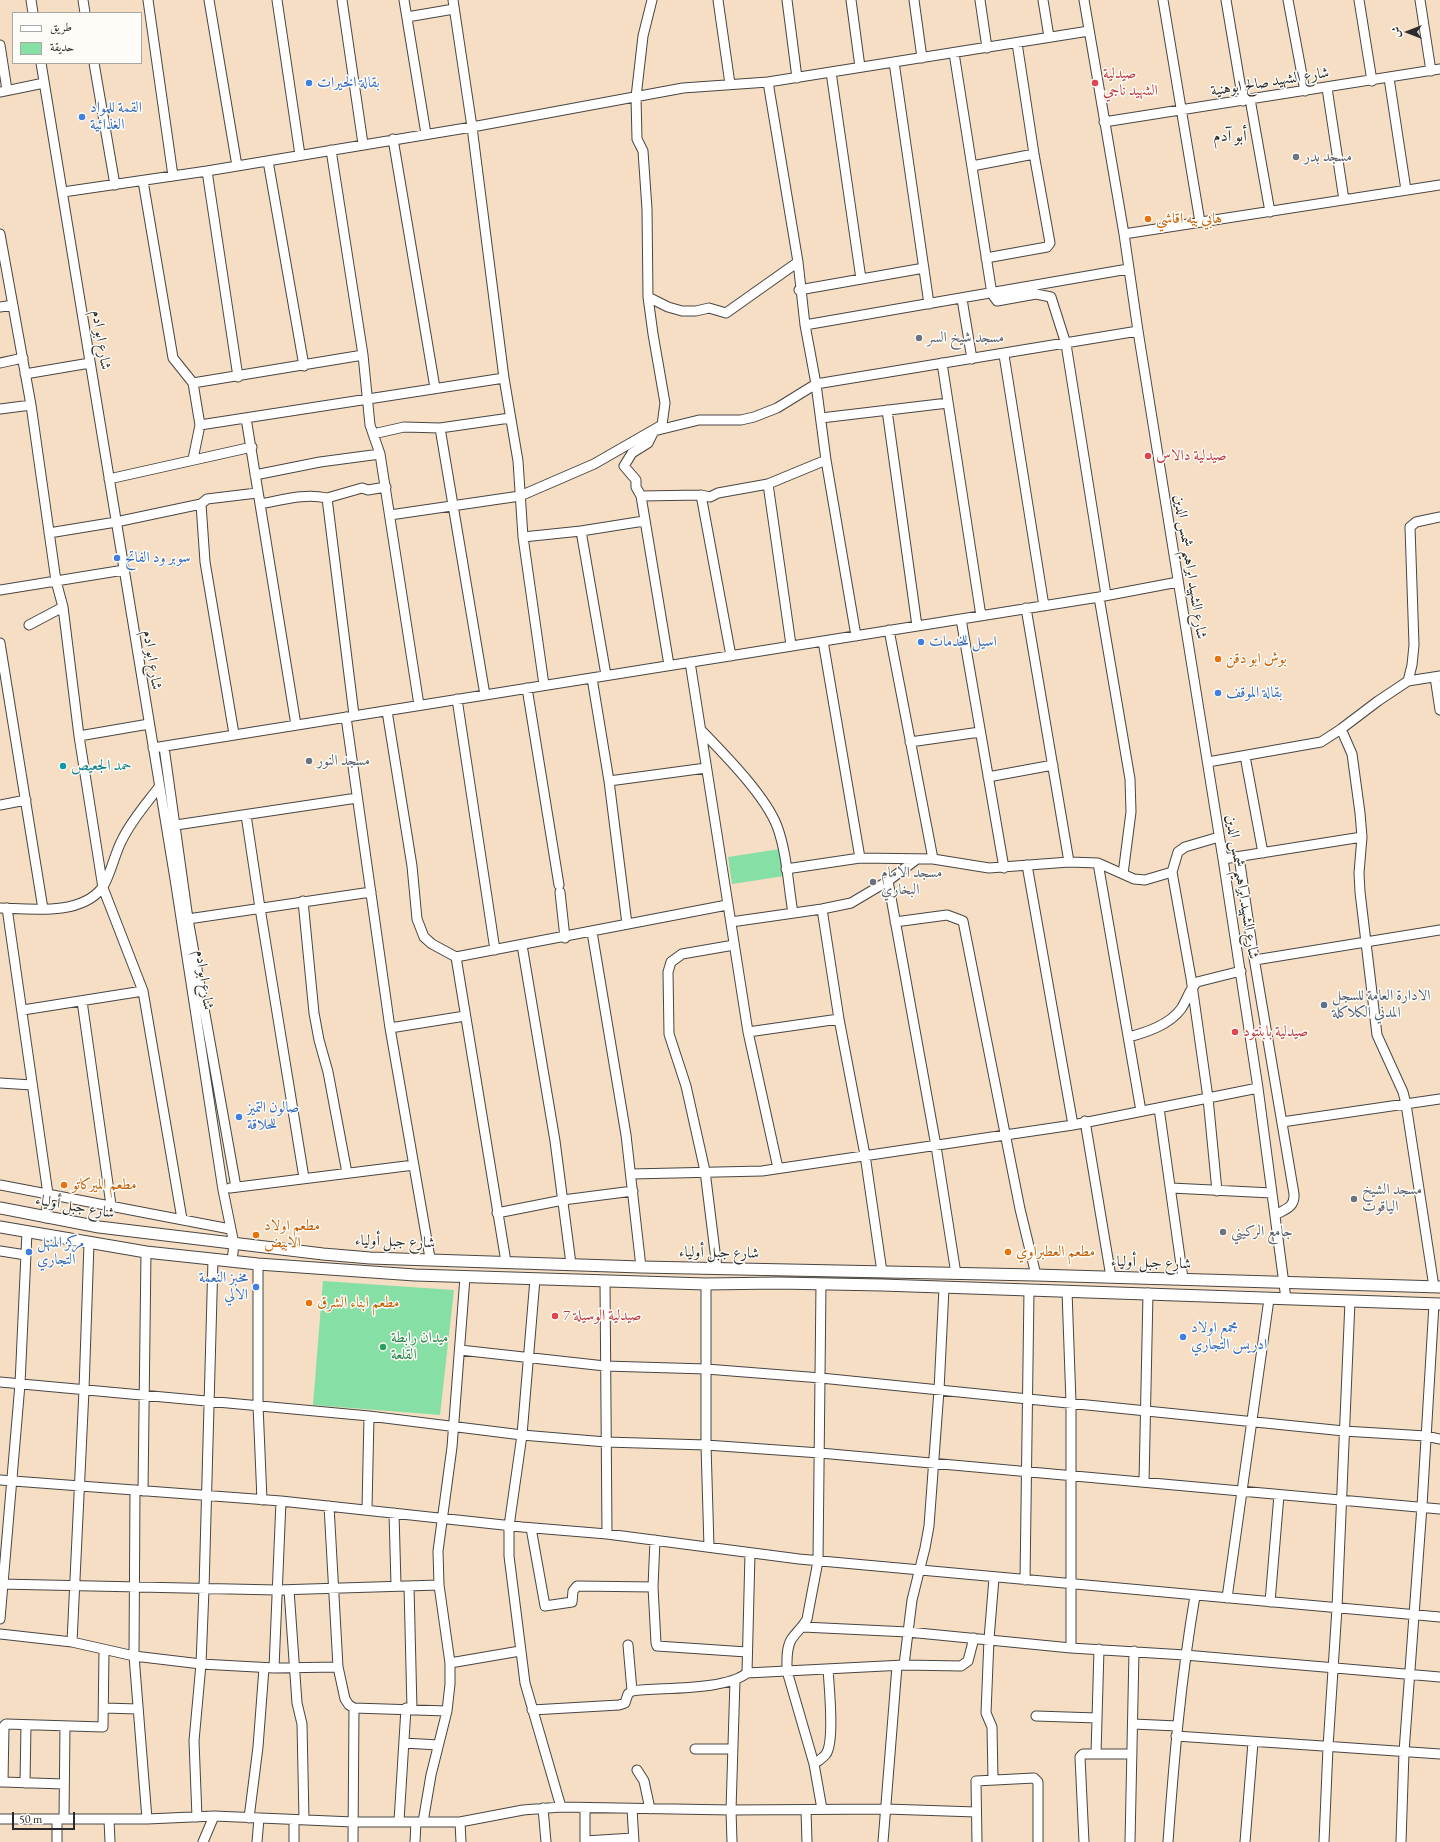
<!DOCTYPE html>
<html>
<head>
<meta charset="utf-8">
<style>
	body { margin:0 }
	#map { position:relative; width:1440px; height:1842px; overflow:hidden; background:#f5dec4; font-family:"EB Garamond",Amiri,serif }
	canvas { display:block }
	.legend { position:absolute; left:12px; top:12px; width:130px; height:52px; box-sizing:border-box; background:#fdfcf7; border:1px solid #a9a8a5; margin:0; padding:5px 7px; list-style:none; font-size:12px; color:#2b2b2b }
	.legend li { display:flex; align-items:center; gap:8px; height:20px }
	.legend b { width:20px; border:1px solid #a9a8a5 }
	.north { position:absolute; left:1388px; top:12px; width:40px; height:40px; -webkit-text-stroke:3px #fdfcf7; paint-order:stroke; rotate:270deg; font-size:11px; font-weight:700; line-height:16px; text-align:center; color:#2b2b2b }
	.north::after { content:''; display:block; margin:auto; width:14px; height:18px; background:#2b2b2b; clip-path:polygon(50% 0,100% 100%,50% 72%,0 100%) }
	.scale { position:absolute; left:12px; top:1812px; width:63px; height:18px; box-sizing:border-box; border:2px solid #2b2b2b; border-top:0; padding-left:5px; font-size:12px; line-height:14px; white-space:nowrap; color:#2b2b2b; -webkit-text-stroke:3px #fdfcf7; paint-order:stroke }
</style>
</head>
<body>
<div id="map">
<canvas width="1440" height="1842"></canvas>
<ul class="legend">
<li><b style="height:5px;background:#fff"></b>طريق</li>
<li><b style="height:11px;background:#86dfa4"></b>حديقة</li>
</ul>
<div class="north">ش</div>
<div class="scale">50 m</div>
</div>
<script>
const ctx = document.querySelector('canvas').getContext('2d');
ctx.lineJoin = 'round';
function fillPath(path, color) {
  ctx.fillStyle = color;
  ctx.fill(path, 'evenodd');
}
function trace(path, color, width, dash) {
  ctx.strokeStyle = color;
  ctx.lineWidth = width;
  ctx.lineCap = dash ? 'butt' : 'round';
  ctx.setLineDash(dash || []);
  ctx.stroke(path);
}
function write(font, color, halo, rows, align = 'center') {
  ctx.font = font + ' "EB Garamond",Amiri,serif';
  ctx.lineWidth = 3;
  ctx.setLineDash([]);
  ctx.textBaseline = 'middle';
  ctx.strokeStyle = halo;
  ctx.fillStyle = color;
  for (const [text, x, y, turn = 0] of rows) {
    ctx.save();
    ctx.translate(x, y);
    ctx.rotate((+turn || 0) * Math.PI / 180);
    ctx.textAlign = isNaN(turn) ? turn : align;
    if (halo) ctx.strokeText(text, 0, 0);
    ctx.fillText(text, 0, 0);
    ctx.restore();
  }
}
const green = new Path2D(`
	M780,849L784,876L732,884L728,857Z
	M323,1281L454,1290L440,1415L313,1405Z`);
const minor = new Path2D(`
	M31,0L33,13
	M83,0L85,13
	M148,0L173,176
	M209,0L237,166
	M277,0L300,155
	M342,0L363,144
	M404,0L426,134
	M453,0L472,127L504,378L518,461L523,537L544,685
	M718,0L730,84
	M787,0L797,78
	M851,0L860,67
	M914,0L922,58
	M980,0L987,48
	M1043,0L1049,37
	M1084,0L1124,234L1138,331L1223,859L1258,1088L1286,1299
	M1163,0L1200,222
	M1226,0L1243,101
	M1288,0L1305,91
	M1359,0L1372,81
	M1420,0L1431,71
	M407,17L454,9
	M0,45L7,90
	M954,53L992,294L997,301L1036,294L1051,297L1066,344L1106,595
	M894,62L929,304
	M41,63L175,879L223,1190L234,1244L232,1261
	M94,63L115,185
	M831,72L861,279
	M1389,78L1406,190
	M768,82L798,262L805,325L816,384L826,460L856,636
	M1327,88L1344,200
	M0,92L44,83
	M1250,99L1270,212
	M1104,122L1440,69
	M393,139L435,388
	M331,150L363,355L370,425L380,454L419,705
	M268,161L304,366
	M972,166L1034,154
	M207,171L238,377
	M143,181L173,358L193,383L200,425L193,459
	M63,192L207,171L472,127L683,88L768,82L1089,31
	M0,234L31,405L56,581L63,607L79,736L103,888L143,991L182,1219
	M1124,234L1440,185
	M986,258L1047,247L1050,243L1034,154L1017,43
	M799,290L924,268
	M648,297L668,307L682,311H696L709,308L726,313L798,262
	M962,299L972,359
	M0,307L13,305
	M805,325L1128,269
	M1004,355L1044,606
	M0,363L23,358
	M942,363L981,616
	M25,374L90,363
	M193,383L363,355
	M0,409L31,405
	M887,410L917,626
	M246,418L296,725
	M821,418L948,403
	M200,425L504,378
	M440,428L485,695
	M373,434L404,427L440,428L510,418
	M255,475L320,462L380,454
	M109,479L252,447
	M768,484L791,645
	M701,495L731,656
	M641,496L701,495L710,497L718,493L768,484L826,460
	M260,504C283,500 304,493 327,498
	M390,515L520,496L594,464L662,425L665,403L653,334L648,297L647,209L643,151L637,139L636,97L643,36L652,0
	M581,531L606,675
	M49,533L116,522L201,504
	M523,537L581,531L644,521
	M0,590L124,570
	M1099,597L1130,779L1131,812L1123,874
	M1026,608L1069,862
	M961,619L1004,868
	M29,625L63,607
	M889,630L933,859L989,868L1069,862L1098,863L1134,879L1145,880L1172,872L1178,852L1185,847L1219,837
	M823,641L860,858
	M0,643L43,909
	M690,662L748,1032L778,1168
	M669,665L641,496L636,487V480L624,466L632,453L648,443L654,431L699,420H741L754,417L777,408L816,384L1138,331
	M1435,677L1440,710
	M592,678L609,781L627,924
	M1408,681L1412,665L1414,645L1410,527L1416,522L1440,517
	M527,688L559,885
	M457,699L495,950
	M387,711L412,866L417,919L424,937L432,944L456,957L727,905
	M354,715L327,498L362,488L368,490L386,487
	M346,717L390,1028L430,1258
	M1341,729L1352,754L1360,813L1362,837L1359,873L1360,892L1377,1035L1403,1092L1406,1104L1434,1287
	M701,730C724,754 765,795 777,826C787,853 788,884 793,913
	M234,734L205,562L201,504L207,499L257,493
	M79,736L149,724
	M910,742L980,732
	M164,747L188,919L236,1187
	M153,748L1099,597L1178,582
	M1245,756L1263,853
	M1208,762L1321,742L1341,729L1378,701L1408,681L1440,676
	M988,777L1053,765
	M609,781L706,768
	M0,805L26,800
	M246,815L260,908L304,1178
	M176,825L357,798
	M1239,857L1252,946L1294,1194C1295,1207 1286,1209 1275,1215
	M1223,859L1362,837
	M1098,863L1141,1111
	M1027,865L1073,1125
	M786,869L860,858L933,859
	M1172,872L1191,978L1208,1098L1217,1191
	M888,881L936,1146L956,1274
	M560,892L565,938
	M303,901L314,1013L319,1040L328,1072L347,1173
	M0,908C31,909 80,916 102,888C108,882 116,850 122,840C131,821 146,804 159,787
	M7,908L48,1194L46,1218
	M822,909L839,1019L865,1155L882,1272
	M188,919L371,892
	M731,922L822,909L851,903L888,881L917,859
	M895,922L947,915L963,921L1020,1209L1036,1275
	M592,932L626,1135L641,1267
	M522,945L555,1141L571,1264
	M456,957L506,1262
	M1255,960L1440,930
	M82,1001L111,1205
	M23,1010L143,991
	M390,1028L465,1016
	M748,1032L839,1019
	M1129,1037C1147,1032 1169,1025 1181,1009C1187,1000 1189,990 1197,982L1241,971
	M0,1083L32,1085
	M1159,1108L1183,1279
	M1085,1121L1111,1277
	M1282,1122L1440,1099
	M631,1174L762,1171L1073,1125L1258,1088
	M0,1185L230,1229
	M230,1188L414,1165
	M1171,1188L1272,1193
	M497,1213L563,1200L633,1191
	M0,1251L26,1255
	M258,1264V1405L262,1500
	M717,1268L705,1171L686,1086L669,1034L668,972L671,962L682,954L734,945
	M535,1279L522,1435L509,1526V1556L525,1683L561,1807
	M605,1281L607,1534
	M706,1284V1445L709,1547
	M821,1284L818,1561L807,1619C803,1627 796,1632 791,1640C786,1649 787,1661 787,1671L814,1764L822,1809
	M1067,1291L1071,1403V1648
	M460,1350L605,1366L706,1369L821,1378L1344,1431L1426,1436L1440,1439
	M0,1382L369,1416L522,1435L606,1442L706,1445L820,1453L1440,1509
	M0,1480L281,1501L522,1527L607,1534L799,1559L1440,1617
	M1144,1482L1148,1293
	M135,1490L134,1656L147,1819
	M143,1491L146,1252
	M329,1506L338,1667L345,1699L349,1705L354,1708L447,1711
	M367,1509L369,1416
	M394,1513L396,1585
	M531,1528L545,1606L572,1602L573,1591L577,1586L653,1587
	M655,1540L653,1587L656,1643L657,1646L747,1652
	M1025,1580L1029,1290
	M0,1584L277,1590L439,1585
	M409,1586L412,1709
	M289,1590L297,1703L302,1724L304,1820
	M1227,1598L1269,1299
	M1270,1602L1279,1495
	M0,1619L20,1384L27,1232
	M803,1627L908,1632L1071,1648L1185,1655L1440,1677
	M0,1634L72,1642L134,1656L201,1664L274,1668L338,1667
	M72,1642L84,1390L89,1243
	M628,1645L632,1691
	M450,1663L520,1651
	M904,1665L912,1600L925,1548L929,1526L939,1390L944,1288
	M274,1668L281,1501
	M747,1673L750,1553
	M104,1708L138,1709
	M532,1710L619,1705L625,1703L628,1694L632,1691C662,1687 724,1691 747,1673L904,1665L961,1666L968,1661L974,1638
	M1036,1716L1097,1718
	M1133,1724L1177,1726
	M1176,1736L1440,1754
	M404,1743L438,1745
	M695,1749H733
	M1096,1754L1099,1649
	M814,1764C818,1761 823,1758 826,1754C835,1741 829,1687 828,1669
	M637,1770L644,1781L650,1809
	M993,1779L992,1727L986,1713L989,1639L994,1578
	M0,1782H3L4,1726L6,1724L103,1727L104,1650
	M3,1782L64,1784
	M25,1783L26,1725
	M543,1808L546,1842
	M632,1809L634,1842
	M806,1810L807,1842
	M197,1817L194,1741L201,1664L204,1589L213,1259
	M249,1818L258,1747L264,1668
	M0,1819H147L214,1816L353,1822H460L523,1810L561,1807L731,1810L886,1809L976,1812
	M64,1819L65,1726
	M109,1819L110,1842
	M399,1821L406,1708
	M423,1822L431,1775L447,1711L450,1684V1663L439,1585L438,1551L452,1447L465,1277
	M460,1822L461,1842
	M585,1841L633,1838
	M57,1842V1819
	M203,1842L214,1816
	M257,1842L259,1818
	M294,1842V1820
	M353,1842L354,1708
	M415,1842L416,1822
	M585,1842V1808
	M732,1842L731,1810L735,1680
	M883,1842L897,1666
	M977,1842L976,1781L1034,1778L1038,1782V1842
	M1084,1842L1080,1757L1083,1754H1132
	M1130,1842L1134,1651
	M1168,1842C1174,1759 1181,1678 1195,1596
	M1245,1842L1253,1742
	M1324,1842L1328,1747L1337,1608L1350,1301
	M1401,1842L1404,1752L1422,1506L1434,1304`);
const major = new Path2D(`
	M0,1208L99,1227L323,1254L370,1258L641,1267L1036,1275L1440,1287
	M0,1227L146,1252L258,1264L415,1275L706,1284L778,1283L882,1285L1440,1304`);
const markers = [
	[309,83,4,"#3f7fe0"],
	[1095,83,4,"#e0444e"],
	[82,117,4,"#3f7fe0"],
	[1296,157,4,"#6b7280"],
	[1148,219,4,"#e8710a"],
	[919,338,4,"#6b7280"],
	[1148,456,4,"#e0444e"],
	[117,558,4,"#3f7fe0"],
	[921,642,4,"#3f7fe0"],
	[1218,659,4,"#e8710a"],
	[1218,693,4,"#3f7fe0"],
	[309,761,4,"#6b7280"],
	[63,766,4,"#0f9aa8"],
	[873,882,4,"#6b7280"],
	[1324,1005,4,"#5c6f8a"],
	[1235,1032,4,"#e0444e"],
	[239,1117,4,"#3f7fe0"],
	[64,1185,4,"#e8710a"],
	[1354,1199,4,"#6b7280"],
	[1223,1232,4,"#6b7280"],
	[256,1235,4,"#e8710a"],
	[29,1252,4,"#3f7fe0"],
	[1008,1252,4,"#e8710a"],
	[256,1287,4,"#3f7fe0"],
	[309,1303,4,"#e8710a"],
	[555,1316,4,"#e0444e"],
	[1183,1337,4,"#3f7fe0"],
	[383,1347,4,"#2e9e5b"]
];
const healthNames = [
	["صيدلية",1103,74],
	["الشهيد ناجي",1103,91],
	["صيدلية دالاس",1156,456],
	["صيدلية بابنتود",1243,1032],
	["صيدلية الوسيلة 7",563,1316]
];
const streetNames = [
	["شارع الشهيد صالح ابوهنية",1270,82,-9],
	["شارع ابو ادم",101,340,81],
	["شارع الشهيد ابراهيم شمس الدين",1190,567,81],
	["شارع ابو ادم",152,660,81],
	["شارع الشهيد ابراهيم شمس الدين",1242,887,81],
	["شارع ابو ادم",204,980,82],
	["شارع جبل أولياء",75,1207,10],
	["شارع جبل أولياء",395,1242,2],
	["شارع جبل أولياء",719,1253,1],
	["شارع جبل أولياء",1151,1263,2]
];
const shopNames = [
	["بقالة الخيرات",317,83],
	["القمة للمواد",90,108],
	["الغذائية",90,125],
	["سوبر ود الفاتح",125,558],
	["اسيل للخدمات",929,642],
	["بقالة الموقف",1226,693],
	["صالون التميز",247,1108],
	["للحلاقة",247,1125],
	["مركز المنهل",37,1243],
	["التجاري",37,1260],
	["مخبز النعمة",248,1278,"right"],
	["الالي",248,1295,"right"],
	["مجمع اولاد",1191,1328],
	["ادريس التجاري",1191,1345]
];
const worshipNames = [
	["مسجد بدر",1304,157],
	["مسجد شيخ السر",927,338],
	["مسجد النور",317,761],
	["مسجد الامام",881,873],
	["البخاري",881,890],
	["مسجد الشيخ",1362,1190],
	["الياقوت",1362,1207],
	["جامع الركيني",1231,1232]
];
const foodNames = [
	["هابي بيه اقاشي",1156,219],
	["بوش ابو دقن",1226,659],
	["مطعم الميركاتو",72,1185],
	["مطعم اولاد",264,1226],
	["الابيض",264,1243],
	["مطعم العطبراوي",1016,1252],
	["مطعم ابناء الشرق",317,1303]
];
const cultureNames = [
	["حمد الجعيص",71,766]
];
const serviceNames = [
	["الادارة العامة للسجل",1332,996],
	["المدني الكلاكلة",1332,1013]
];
const leisureNames = [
	["ميدان رابطة",391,1338],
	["القلعة",391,1355]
];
const neighbourhoodNames = [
	["أبو آدم",1230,137]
];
fillPath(green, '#86dfa4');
trace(minor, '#494642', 11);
trace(major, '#494642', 13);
trace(minor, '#fff', 9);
trace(major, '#fff', 11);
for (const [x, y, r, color] of markers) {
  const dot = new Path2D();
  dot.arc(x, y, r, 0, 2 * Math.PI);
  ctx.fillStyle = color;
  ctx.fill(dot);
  trace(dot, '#fdfcf7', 1.5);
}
write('15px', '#be3a42', '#fdfcf7', healthNames, 'left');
write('15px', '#2b2b2b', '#fdfcf7', streetNames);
write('15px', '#366cbe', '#fdfcf7', shopNames, 'left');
write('15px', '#5b616d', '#fdfcf7', worshipNames, 'left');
write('15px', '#c56008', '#fdfcf7', foodNames, 'left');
write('15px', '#0d838f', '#fdfcf7', cultureNames, 'left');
write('15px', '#4e5e75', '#fdfcf7', serviceNames, 'left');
write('15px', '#27864d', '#fdfcf7', leisureNames, 'left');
write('16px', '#2b2b2b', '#fdfcf7', neighbourhoodNames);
</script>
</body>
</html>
